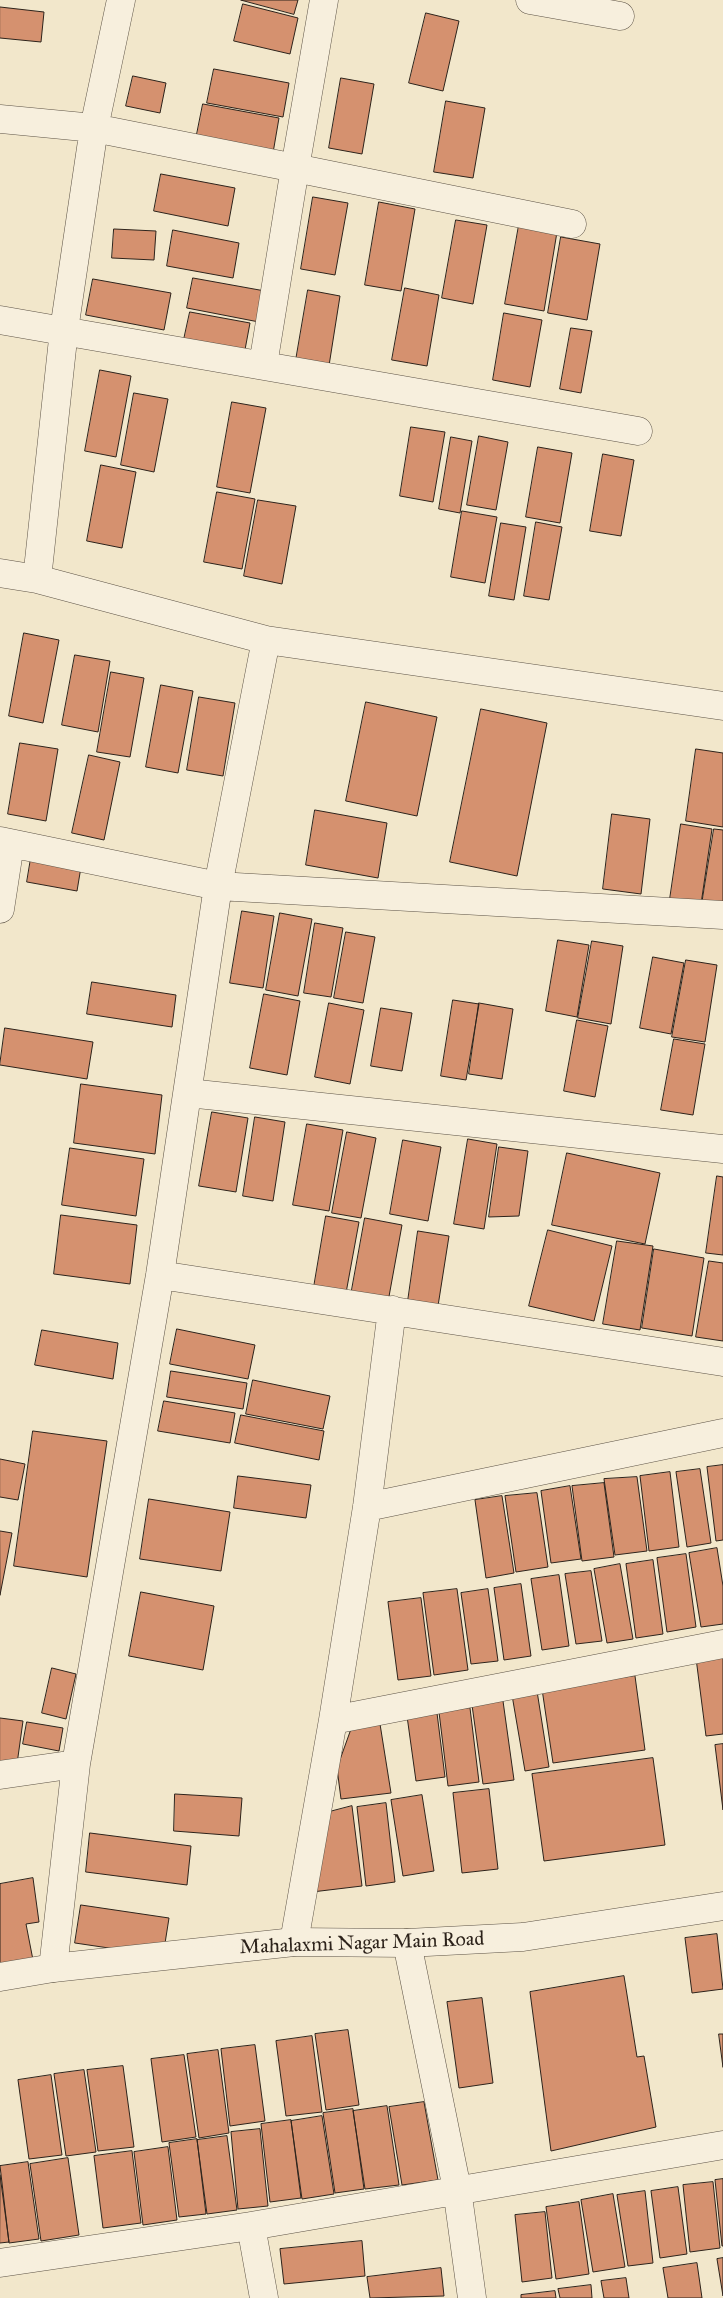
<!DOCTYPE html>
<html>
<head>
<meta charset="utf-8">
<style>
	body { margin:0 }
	canvas { display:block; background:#f2e7cb }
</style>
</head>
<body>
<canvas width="723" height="2298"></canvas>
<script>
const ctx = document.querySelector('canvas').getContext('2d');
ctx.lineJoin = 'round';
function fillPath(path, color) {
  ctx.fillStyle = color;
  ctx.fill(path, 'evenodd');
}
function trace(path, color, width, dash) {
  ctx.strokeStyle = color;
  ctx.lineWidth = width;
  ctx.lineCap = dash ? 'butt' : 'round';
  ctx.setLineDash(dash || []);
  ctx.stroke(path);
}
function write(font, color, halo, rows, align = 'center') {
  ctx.font = font + ' "IM FELL Great Primer",serif';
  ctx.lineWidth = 4;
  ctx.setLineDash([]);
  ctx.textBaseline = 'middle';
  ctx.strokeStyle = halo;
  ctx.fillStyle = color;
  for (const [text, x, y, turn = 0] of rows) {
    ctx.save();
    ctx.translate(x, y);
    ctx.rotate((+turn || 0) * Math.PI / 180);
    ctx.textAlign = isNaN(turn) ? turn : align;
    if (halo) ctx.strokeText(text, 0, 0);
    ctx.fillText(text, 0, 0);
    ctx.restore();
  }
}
const building = new Path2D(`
	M241,0H298L294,14Z
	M243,4L298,18L290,54L234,41Z
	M0,7L44,12L41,42L0,38Z
	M426,13L459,21L443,91L409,83Z
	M214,69L289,83L283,117L207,103Z
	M133,76L166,83L160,113L126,106Z
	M341,78L374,84L362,154L329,148Z
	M446,101L485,108L473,178L434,172Z
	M203,104L279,118L273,153L196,139Z
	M161,174L235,188L228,226L154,211Z
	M313,197L348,203L335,275L301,269Z
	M379,202L415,209L401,291L365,285Z
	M456,220L487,225L473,304L442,298Z
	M519,225L557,232L544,311L505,304Z
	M114,229L156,231L154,260L112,258Z
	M173,230L239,243L233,278L167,266Z
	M561,237L600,244L587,320L548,313Z
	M193,278L265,291L259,322L187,308Z
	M93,279L171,293L164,330L86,315Z
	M405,288L439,295L427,366L392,360Z
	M308,290L340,296L328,372L295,366Z
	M190,312L250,323L244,355L183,344Z
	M504,313L542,320L530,387L493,380Z
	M571,328L592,331L581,393L560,389Z
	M100,370L131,376L116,457L85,451Z
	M134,393L168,399L154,472L121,465Z
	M232,402L266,408L250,493L217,487Z
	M411,427L445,432L433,502L400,496Z
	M479,436L508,442L496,510L467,505Z
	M451,437L472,441L460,513L439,509Z
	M538,447L572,453L560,523L526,517Z
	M603,454L634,460L621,536L590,531Z
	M101,465L136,472L122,548L87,541Z
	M217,492L255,499L242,569L204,562Z
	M258,500L296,506L282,584L244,576Z
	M462,511L497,517L485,583L451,577Z
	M536,522L562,527L549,600L524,596Z
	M501,523L526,527L514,600L489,596Z
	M24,633L59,640L43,723L9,716Z
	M75,655L110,661L98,732L62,725Z
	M111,672L144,678L130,757L97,752Z
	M161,685L193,691L178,773L146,767Z
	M199,697L235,703L223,776L187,770Z
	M366,702L437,717L417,816L346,801Z
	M481,709L547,723L517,876L450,862Z
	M20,743L58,749L46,821L8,814Z
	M696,749L723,753V827L686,821Z
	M89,755L120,762L104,840L72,833Z
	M315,810L387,823L378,878L306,865Z
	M612,814L650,819L641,894L603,889Z
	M681,824L712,829L701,904L670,899Z
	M714,829L723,830V907L702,904Z
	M31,858L81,867L77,891L27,882Z
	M242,911L274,916L263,988L230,983Z
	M280,913L312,919L298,996L266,990Z
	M315,923L343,928L331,997L304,993Z
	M346,932L375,937L363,1003L334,998Z
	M558,940L589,945L577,1017L546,1011Z
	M592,941L623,946L611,1024L578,1018Z
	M653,957L684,963L671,1034L640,1028Z
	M686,960L717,965L705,1042L672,1037Z
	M92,982L176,995L172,1027L87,1014Z
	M264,994L300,1001L287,1075L250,1068Z
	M453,1000L479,1004L466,1080L441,1076Z
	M329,1003L364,1010L350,1084L315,1077Z
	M479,1003L513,1009L502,1079L469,1074Z
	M381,1008L412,1013L402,1071L371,1066Z
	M577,1020L608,1026L595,1097L564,1091Z
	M5,1028L93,1042L87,1079L0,1065Z
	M674,1039L705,1044L693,1115L661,1110Z
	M81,1084L162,1095L155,1154L74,1143Z
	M212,1112L248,1118L236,1192L199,1186Z
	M255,1117L285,1122L273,1201L243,1196Z
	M307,1124L343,1130L329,1211L293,1205Z
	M347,1132L376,1138L361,1218L332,1213Z
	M468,1139L497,1144L484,1229L454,1224Z
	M403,1140L441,1147L428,1221L390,1214Z
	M499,1147L528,1151L519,1216L489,1217Z
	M70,1148L144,1159L136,1216L62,1205Z
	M567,1153L660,1173L645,1244L552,1225Z
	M717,1176L723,1177V1255L706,1253Z
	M61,1215L137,1225L130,1284L54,1274Z
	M326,1216L359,1222L346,1293L314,1287Z
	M365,1218L402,1225L388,1302L351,1295Z
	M548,1230L612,1246L594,1321L529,1306Z
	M418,1231L449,1236L438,1306L408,1301Z
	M617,1241L653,1246L640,1330L603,1324Z
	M654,1249L704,1258L692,1336L642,1328Z
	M709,1261L723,1263V1341L696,1337Z
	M177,1329L255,1345L248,1379L170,1364Z
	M42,1330L118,1343L113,1379L35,1365Z
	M171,1371L247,1383L243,1409L167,1397Z
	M253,1380L330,1396L323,1429L246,1414Z
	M164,1401L235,1413L230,1443L158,1431Z
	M241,1415L324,1431L319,1460L235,1443Z
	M33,1431L107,1441L87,1577L14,1566Z
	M0,1459L25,1464L18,1500L0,1497Z
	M723,1465V1540L716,1541L707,1467Z
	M700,1469L711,1543L687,1547L676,1472Z
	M670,1472L679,1547L649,1551L640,1476Z
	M238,1476L311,1485L306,1518L234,1508Z
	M637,1477L647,1551L615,1555L604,1479Z
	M604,1483L614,1557L582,1561L572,1486Z
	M570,1486L581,1559L551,1563L541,1491Z
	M537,1493L548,1567L516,1572L505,1496Z
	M502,1496L514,1573L486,1578L475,1500Z
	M149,1499L230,1512L221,1571L140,1559Z
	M0,1531L12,1533L0,1595Z
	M717,1548L723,1586V1624L701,1627L689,1553Z
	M686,1554L696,1627L667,1632L657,1558Z
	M653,1560L663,1634L636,1638L626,1564Z
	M620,1564L633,1639L607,1643L594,1569Z
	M591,1571L602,1641L576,1644L565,1574Z
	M559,1575L569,1646L542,1650L531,1579Z
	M521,1584L531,1656L504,1660L494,1588Z
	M457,1589L468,1670L434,1675L423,1593Z
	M488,1589L498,1661L471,1664L461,1593Z
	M141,1592L214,1606L203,1670L129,1656Z
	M421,1598L431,1676L398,1680L388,1602Z
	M723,1655V1734L706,1736L696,1658Z
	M52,1668L76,1674L66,1719L42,1713Z
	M635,1676L645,1750L553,1763L542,1689Z
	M537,1691L549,1767L525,1771L512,1695Z
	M503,1701L514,1780L483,1784L472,1705Z
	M470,1708L479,1782L448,1786L439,1712Z
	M437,1713L445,1777L416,1781L407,1716Z
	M0,1718L23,1721L17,1764L0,1762Z
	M27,1722L63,1728L59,1751L23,1744Z
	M380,1724L391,1793L341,1799L337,1768L351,1729Z
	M723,1744V1810L715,1745Z
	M653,1758L665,1845L544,1861L532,1774Z
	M489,1789L498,1869L462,1873L453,1793Z
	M175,1794L242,1798L239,1836L174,1831Z
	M422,1795L434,1871L403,1876L391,1800Z
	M386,1803L395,1882L366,1886L357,1807Z
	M352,1806L362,1886L312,1892L329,1812Z
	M90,1833L191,1846L187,1885L86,1872Z
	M33,1878L39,1922L26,1924L33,1960L0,1964V1884Z
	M81,1905L169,1918L163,1956L75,1943Z
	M717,1934L723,1989L692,1993L685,1938Z
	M624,1976L637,2057L644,2056L656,2127L551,2151L530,1992Z
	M482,1998L493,2083L459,2088L447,2002Z
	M348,2030L359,2105L326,2110L315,2034Z
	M719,2034H723V2067Z
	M312,2036L322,2112L286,2116L276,2041Z
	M255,2045L265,2121L230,2126L221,2049Z
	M218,2050L229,2133L199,2138L187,2054Z
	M184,2055L196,2137L162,2142L151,2059Z
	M123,2066L134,2147L98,2151L87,2070Z
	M84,2070L96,2152L66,2156L54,2074Z
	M51,2075L62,2155L29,2159L18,2080Z
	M424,2102L438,2180L402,2185L389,2107Z
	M387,2106L399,2185L365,2189L353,2111Z
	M353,2109L364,2189L335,2193L323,2113Z
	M322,2116L334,2194L302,2199L291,2121Z
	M291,2120L301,2198L270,2202L261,2124Z
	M260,2129L268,2206L238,2209L231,2132Z
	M227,2136L237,2210L207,2214L197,2140Z
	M197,2139L206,2214L179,2217L169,2143Z
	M168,2147L177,2220L143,2225L134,2152Z
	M132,2151L141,2223L103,2228L94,2156Z
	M68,2158L79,2235L41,2241L30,2164Z
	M28,2162L39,2239L9,2243L0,2166Z
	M0,2175L9,2242L0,2243Z
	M723,2179V2246H722L715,2180Z
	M713,2182L720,2248L690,2252L683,2185Z
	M678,2187L687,2254L660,2258L651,2191Z
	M645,2191L653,2263L628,2266L617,2195Z
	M613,2194L625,2267L593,2272L581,2200Z
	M579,2202L589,2274L556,2279L546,2207Z
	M545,2212L552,2278L522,2282L515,2215Z
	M362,2241L365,2276L284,2284L280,2249Z
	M723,2258V2296L717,2259Z
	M697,2263L702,2298H668L663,2268Z
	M441,2268L444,2296L370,2298L367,2277Z
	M626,2278L629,2298H604L601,2281Z
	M591,2285L592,2298H560L558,2289Z
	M555,2291L556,2298H521V2295Z`);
const minor = new Path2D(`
	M530,0L620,16
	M0,119L94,128L295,168L324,0
	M0,320L638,431
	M263,365L295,168L572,224
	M0,573L37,579L64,330L94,128L121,0
	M266,640L723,706
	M0,841L218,886L266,640L37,579
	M0,909L10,844
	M188,1093L723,1149
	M160,1275L723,1362
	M392,1310L367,1507L333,1720L723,1644
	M367,1507L723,1433
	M0,1775L76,1764
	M294,1942L333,1720
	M407,1943L457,2189L472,2298
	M53,1968L76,1764L160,1275L218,886L723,915
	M251,2226L264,2298
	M0,2263L251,2226L723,2145`);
const tertiary = new Path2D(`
	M0,1977L53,1968L294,1942L407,1943L523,1937L723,1906`);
const streetNames = [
	["Mahalaxmi Nagar Main Road",362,1944,-2]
];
fillPath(building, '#d5916f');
trace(building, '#2d231b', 1);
trace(minor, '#5e5447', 29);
trace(tertiary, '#5e5447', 29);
trace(minor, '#f7efdd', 28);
trace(tertiary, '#f7efdd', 28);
write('20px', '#2d231b', '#f7efdd', streetNames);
</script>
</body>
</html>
